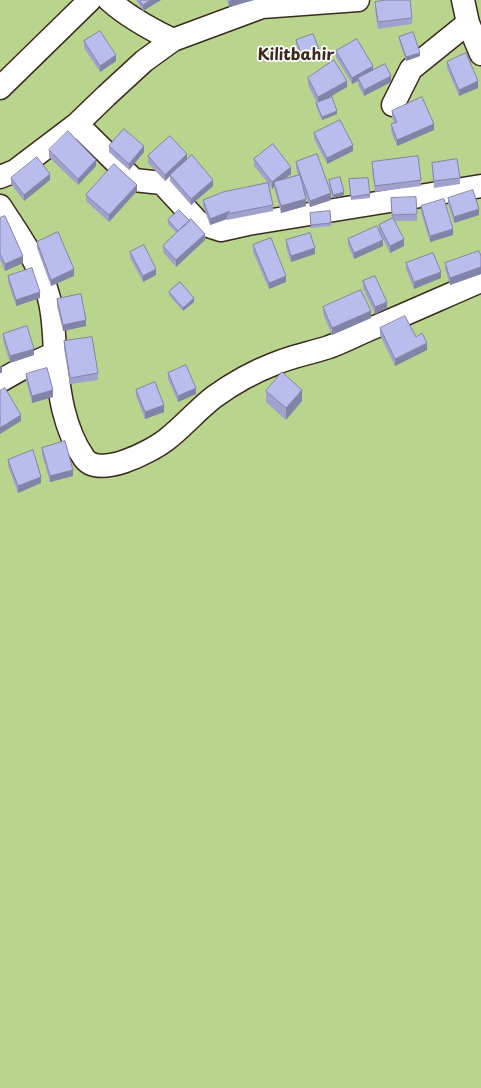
<!DOCTYPE html>
<html>
<head>
<meta charset="utf-8">
<style>
	body { margin:0 }
	canvas { display:block; background:#fff }
</style>
</head>
<body>
<canvas width="481" height="1088"></canvas>
<script>
const ctx = document.querySelector('canvas').getContext('2d');
ctx.lineJoin = 'round';
function fillPath(path, color) {
  ctx.fillStyle = color;
  ctx.fill(path, 'evenodd');
}
function trace(path, color, width, dash) {
  ctx.strokeStyle = color;
  ctx.lineWidth = width;
  ctx.lineCap = dash ? 'butt' : 'round';
  ctx.setLineDash(dash || []);
  ctx.stroke(path);
}
function write(font, color, halo, rows, align = 'center') {
  ctx.font = font + ' "Playpen Sans",sans-serif';
  ctx.lineWidth = 3.5;
  ctx.setLineDash([]);
  ctx.textBaseline = 'middle';
  ctx.strokeStyle = halo;
  ctx.fillStyle = color;
  for (const [text, x, y, turn = 0] of rows) {
    ctx.save();
    ctx.translate(x, y);
    ctx.rotate((+turn || 0) * Math.PI / 180);
    ctx.textAlign = isNaN(turn) ? turn : align;
    if (halo) ctx.strokeText(text, 0, 0);
    ctx.fillText(text, 0, 0);
    ctx.restore();
  }
}
const green = new Path2D(`
	M0,0H481V1088H0Z`);
const minor = new Path2D(`
	M109,0C128,17 150,29 173,40
	M463,0L468,23L481,54
	M0,88L90,0
	M393,105L411,69L468,23
	M77,124L134,180L162,183L199,223L221,230L248,224L481,186
	M0,177L15,171L77,124L106,96L144,61L173,40L262,7L358,0
	M0,206C19,235 40,264 49,298C54,317 54,335 55,355C59,390 63,428 84,458C99,479 150,452 166,440C183,427 197,410 214,397C232,384 253,372 274,364C292,356 311,353 329,347C345,341 360,333 375,327C411,312 446,296 481,281
	M0,381L23,368L55,353`);
const wall = new Path2D(`
	M136,0H161L143,11Z
	M227,0H254L229,7Z
	M375,2L412,18V24L378,29L375,8Z
	M399,37L420,56L406,61L399,40Z
	M296,40L319,52L302,59L296,43Z
	M84,41L116,61L100,72L84,48Z
	M336,51L373,70L391,82L364,96L358,85V81L352,84L336,57Z
	M447,62L478,88L459,96L447,68Z
	M308,78L347,87L324,100L337,114L322,120L316,106V103H317L308,85Z
	M392,111L434,130L397,146L391,131V124L394,123L392,117Z
	M314,133L353,151L327,164L314,139Z
	M109,146L144,152L129,170L109,152Z
	M49,150L96,166L78,185L49,157Z
	M148,156L187,160L213,186L191,205L170,181V176L165,181L148,163Z
	M254,159L291,174L284,179L298,175L296,168V162L331,200L310,207L305,194L306,206L281,213L274,187L272,189L269,184L273,205V211L227,220V219L210,225L203,206V200L268,183L254,166Z
	M372,162L421,180V186L375,192L372,168Z
	M432,163L460,178V184L434,188L432,169Z
	M11,178L50,180L24,201L11,184Z
	M349,179L370,194V198L351,200Z
	M329,180L344,195L333,198L329,184Z
	M137,191L109,222L86,201V195Z
	M391,198L417,214V221H395L404,246L390,253L379,231V225L392,218Z
	M448,198L479,215L454,223L448,204Z
	M421,206L453,235L430,242L421,212Z
	M310,216L331,223V226L311,228Z
	M0,218L23,263L5,271L0,260Z
	M168,220L205,240L176,267L163,252V246L177,233L168,224Z
	M348,239L383,246L354,259L348,245Z
	M286,240L315,254L291,262L286,247Z
	M37,242L74,276L51,286L37,248Z
	M253,245L286,282L269,289L253,252Z
	M130,252L156,275L143,282L130,258Z
	M481,256V274L450,285L445,269V263Z
	M406,263L441,278L414,289L406,269Z
	M8,276L40,298L16,306L8,282Z
	M363,281L387,308L375,314L363,288Z
	M169,292L194,302L183,311L169,295Z
	M57,299L86,326L63,331L57,306Z
	M323,307L371,318L332,335L323,314Z
	M380,328L416,337L427,350L395,366L380,335Z
	M3,334L34,355L10,363L3,340Z
	M64,341L98,373V380L70,384L64,348Z
	M168,373L196,394L178,402L168,379Z
	M26,374L53,397L32,403L26,380Z
	M136,390L164,412L145,419L136,396Z
	M266,391L302,401L286,420L266,402Z
	M42,448L73,476L50,482L42,454Z
	M8,460L41,483L18,493L8,466Z`);
const shadedWall = new Path2D(`
	M151,0H161L143,11V5Z
	M232,0H254L229,7V1Z
	M319,49V52L302,59V56Z
	M420,53V56L406,61V57Z
	M116,55V61L100,72V66Z
	M373,66V72L358,78V81L352,84V78Z
	M391,76V82L364,96V90Z
	M347,81V87L318,104V97Z
	M478,81V88L459,96V90Z
	M337,111V114L322,120V117Z
	M434,124V130L397,146V140Z
	M353,145V151L327,164V158Z
	M144,146V152L129,170V164Z
	M187,154V161L170,175V176L165,181V175Z
	M96,160V166L78,185V179Z
	M291,167V174L275,186L274,182V187L272,189V182Z
	M50,174V180L24,201V195Z
	M213,180V186L191,205V199Z
	M137,185V191L109,222V215Z
	M344,192V195L333,198V195Z
	M331,193V200L310,207V201Z
	M306,199V206L281,213V206Z
	M479,209V215L454,223V217Z
	M230,211L227,214V219L210,225V219Z
	M453,229V235L430,242V236Z
	M205,234V240L176,267V260Z
	M404,239V246L390,253V246Z
	M383,240V246L354,259V253Z
	M315,248V254L291,262V256Z
	M23,256V263L5,271V264Z
	M481,267V274L450,285V278Z
	M74,269V276L51,286V280Z
	M156,269V275L143,282V276Z
	M441,272V278L414,289V282Z
	M286,276V282L269,289V283Z
	M40,292V298L16,306V300Z
	M194,298V302L183,311V308Z
	M387,302V308L375,314V307Z
	M371,311V318L332,335V328Z
	M86,320V326L63,331V325Z
	M427,343V350L395,366V359Z
	M34,349V355L10,363V356Z
	M2,366V373H0V367Z
	M196,388V394L178,402V396Z
	M53,390V397L32,403V396Z
	M302,390V401L286,420V408Z
	M164,405V412L145,419V412Z
	M21,415V421L0,434V428Z
	M73,470V476L50,482V476Z
	M41,477V483L18,493V486Z`);
const building = new Path2D(`
	M140,0H151L143,5Z
	M387,0H410L412,18L378,22L375,2Z
	M100,31L116,55L100,66L84,41Z
	M413,32L420,53L406,57L399,37Z
	M313,34L319,49L302,56L296,40Z
	M357,39L373,66L352,78L336,51Z
	M466,53L478,81L459,90L447,62Z
	M334,60L347,81L318,97L308,78Z
	M385,64L391,76L364,90L358,78Z
	M332,97L337,111L322,117L316,103Z
	M422,97L434,124L397,140L391,124L397,122L392,111Z
	M340,120L353,145L327,158L314,133Z
	M124,129L144,146L129,164L109,146Z
	M68,131L96,160L78,179L49,150Z
	M170,136L187,154L165,175L148,156Z
	M273,144L291,167L272,182L254,159Z
	M317,154L331,193L310,201L296,162Z
	M192,155L213,180L191,199L170,175Z
	M418,156L421,180L375,186L372,162Z
	M37,157L50,174L24,195L11,178Z
	M457,159L460,178L434,181L432,163Z
	M114,164L137,185L109,215L86,195Z
	M300,175L306,199L281,206L274,182Z
	M340,177L344,192L333,195L329,180Z
	M368,178L370,194L351,197L349,179Z
	M268,183L273,205L227,214L230,211L210,219L203,200L223,192Z
	M473,190L479,209L454,217L448,198Z
	M416,197L417,214L392,215L391,198Z
	M444,199L453,229L430,236L421,206Z
	M179,210L190,221L178,231L168,220Z
	M330,211L331,223L311,225L310,213Z
	M5,216L23,256L5,264L0,254V218Z
	M393,218L404,239L390,246L379,225Z
	M191,219L205,234L176,260L163,246Z
	M377,226L383,240L354,253L348,239Z
	M58,232L74,269L51,280L37,242Z
	M310,233L315,248L291,256L286,240Z
	M271,238L286,276L269,283L253,245Z
	M144,245L156,269L143,276L130,252Z
	M479,251L481,256V267L450,278L445,263Z
	M433,253L441,272L414,282L406,263Z
	M32,268L40,292L16,300L8,276Z
	M375,276L387,302L375,307L363,281Z
	M180,282L194,298L183,308L169,292Z
	M361,290L371,311L332,328L323,307Z
	M81,294L86,320L63,325L57,299Z
	M405,316L416,337L422,333L427,343L395,359L380,328Z
	M27,326L34,349L10,356L3,334Z
	M92,337L98,373L70,378L64,341Z
	M186,365L196,388L178,396L168,373Z
	M47,368L53,390L32,396L26,374Z
	M282,372L302,390L286,408L266,391Z
	M155,382L164,405L145,412L136,390Z
	M5,388L21,415L0,428V391Z
	M65,441L73,470L50,476L42,448Z
	M33,450L41,477L18,486L8,460Z`);
const quarterNames = [
	["Kilitbahir",296,56]
];
fillPath(green, '#b9d48c');
trace(minor, '#3b2a1e', 25);
trace(minor, '#fff', 22);
fillPath(wall, '#a0a2cd');
fillPath(shadedWall, '#8284a7');
fillPath(building, '#babcee');
trace(building, '#8284a7', 1);
write('bold 16px', '#3b2a1e', '#fff', quarterNames);
</script>
</body>
</html>
